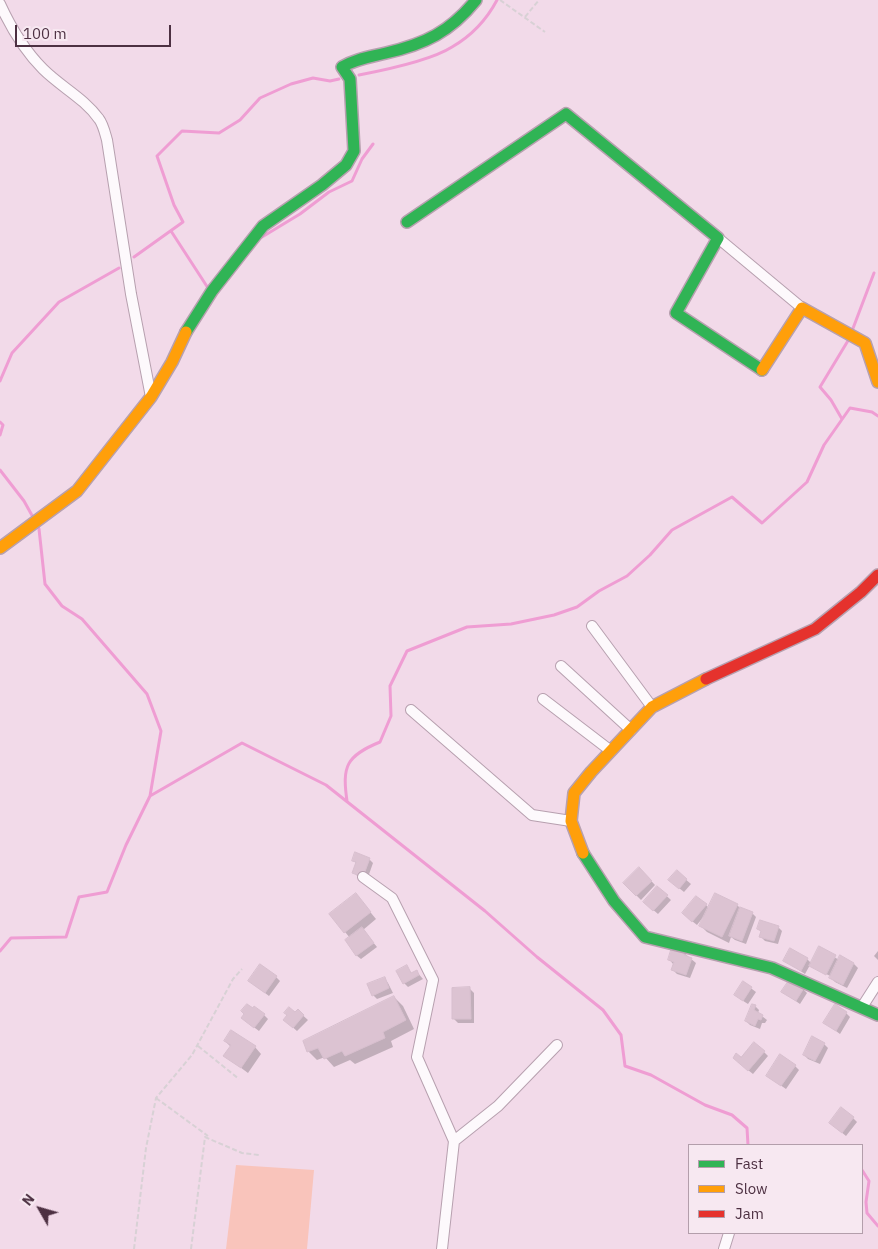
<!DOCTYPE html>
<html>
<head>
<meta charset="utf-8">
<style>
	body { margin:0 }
	#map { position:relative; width:878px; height:1249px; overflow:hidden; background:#f2dae9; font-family:"IBM Plex Sans",sans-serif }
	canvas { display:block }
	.legend { position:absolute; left:688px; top:1144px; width:175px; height:90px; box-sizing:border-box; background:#f7e8f1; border:1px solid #b39eab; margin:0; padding:6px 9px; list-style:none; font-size:15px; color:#4d3042 }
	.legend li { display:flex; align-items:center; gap:10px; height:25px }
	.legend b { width:25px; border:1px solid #b39eab }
	.north { position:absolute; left:15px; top:1184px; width:50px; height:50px; -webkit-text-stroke:4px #f7e8f1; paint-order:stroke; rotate:308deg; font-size:14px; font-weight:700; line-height:20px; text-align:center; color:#4d3042 }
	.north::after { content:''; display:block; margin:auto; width:18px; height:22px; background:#4d3042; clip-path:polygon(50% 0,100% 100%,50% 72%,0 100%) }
	.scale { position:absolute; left:15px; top:25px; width:156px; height:22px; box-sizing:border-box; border:2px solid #4d3042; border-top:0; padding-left:6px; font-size:15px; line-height:18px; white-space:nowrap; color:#4d3042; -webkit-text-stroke:4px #f7e8f1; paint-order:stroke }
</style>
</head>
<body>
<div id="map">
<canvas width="878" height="1249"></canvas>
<ul class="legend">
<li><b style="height:6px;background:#30b455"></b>Fast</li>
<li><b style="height:6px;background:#ff9f0a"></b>Slow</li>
<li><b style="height:6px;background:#e5322d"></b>Jam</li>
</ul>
<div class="north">N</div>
<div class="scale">100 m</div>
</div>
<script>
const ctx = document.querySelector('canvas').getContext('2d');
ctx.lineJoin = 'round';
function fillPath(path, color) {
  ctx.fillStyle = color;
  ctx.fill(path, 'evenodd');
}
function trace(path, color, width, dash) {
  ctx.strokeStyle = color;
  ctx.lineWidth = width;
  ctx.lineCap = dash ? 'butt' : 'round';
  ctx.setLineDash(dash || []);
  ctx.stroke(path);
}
const green = new Path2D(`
	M236,1165L314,1170L307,1249H226Z`);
const shadow = new Path2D(`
	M369,859L373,863L367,880L358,877L354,872L357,864L353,860Z
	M639,868L655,885L641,900L624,883Z
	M677,872L691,884L684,892L674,884Z
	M657,887L671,900L658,914L644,902Z
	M362,902L376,919L363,930L377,947L361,959L356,955L350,938L331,915Z
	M706,905L709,908L737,905L741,909L752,913L756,917L746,944L735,940L731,937L729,943L707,932L701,926L704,916L697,925L687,917Z
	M778,927L782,931L778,944L765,941L761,937L762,932L759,929Z
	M820,948L839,960L841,957L854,964L858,968L847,988L835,982L831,978L832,977L813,967V968L810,965L805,974L785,961L807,959L811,963Z
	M878,951V960L874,956Z
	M684,953L696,963L690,978L677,974L672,969L673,964L669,959Z
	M407,967L412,974L416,971L423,979L408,987L404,983Z
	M276,977L280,981L269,996L249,981Z
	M384,978L388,983L393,993L377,999L373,995Z
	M744,983L756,992L748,1004L740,999Z
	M470,989L474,993V1023H458L454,1019Z
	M803,989L807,993L800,1004L787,995Z
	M394,997L403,1006L414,1029L391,1041L393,1047L355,1064L350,1060L334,1067L325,1057L317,1060L308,1051Z
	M755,1006L759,1010L758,1013L767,1020L765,1023H762L760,1029L750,1025L746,1021Z
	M298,1011L308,1020L297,1031L289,1024Z
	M846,1013L850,1017L840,1034L825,1023Z
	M246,1014L264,1015L268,1019L259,1031L247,1022Z
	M225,1041L255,1047L261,1054L248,1073L225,1056L231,1047Z
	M824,1044L828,1048L820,1064L808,1059L804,1055Z
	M764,1052L768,1056L753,1074L738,1062L741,1059Z
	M795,1066L799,1070L786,1089L767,1076Z
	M853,1118L857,1122L846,1136L830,1123Z`);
const stream = new Path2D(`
	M359,75C385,70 430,61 452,47C471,36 487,19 497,0
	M171,231L208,288
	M262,237L300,214L329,192L352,181L362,159L373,144
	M134,257L183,222L174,205L157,156L182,131L219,133L240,120L260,98L291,84L313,78L330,81L339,79
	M852,331L874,273
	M0,381L12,353L59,302L119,268
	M842,419L831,400L820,387L849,339
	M0,422L3,425L0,435
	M0,470L24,501L34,519
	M150,796L242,743L326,785L485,911L537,957L603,1010L621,1035L625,1066L651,1075L705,1105L732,1115L747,1128L748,1145
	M347,801C342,766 346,756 380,742L391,716L390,686L407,651L467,627L511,624L554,615L577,607L599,591L627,576L650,555L672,530L732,497L762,523L807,482L824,445L850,408L872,412L878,416
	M0,951L11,938L66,937L79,897L107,892L126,845L150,796L161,731L147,694L82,619L62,606L45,584L39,529L37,524
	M862,1170L869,1181L866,1202L867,1213L878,1226`);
const building = new Path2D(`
	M355,852L370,858L363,877L352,873L356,862L352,861Z
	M639,867L652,881L636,896L623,883Z
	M677,870L687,879L679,889L668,880Z
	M657,886L668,895L653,911L643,902Z
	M356,893L371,912L344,933L329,914Z
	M715,893L738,904L722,937L699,926Z
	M696,896L707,904L692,922L682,913Z
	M740,907L753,912L742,941L729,936Z
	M760,920L779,926L774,941L759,937L761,931L757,929Z
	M362,927L374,943L356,956L345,940Z
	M819,946L836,955L826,975L809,966Z
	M672,947L685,952L684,955L692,958L686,975L671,970L674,962L668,960Z
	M790,948L808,958L801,971L783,961Z
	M840,955L854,963L843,985L829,978Z
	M260,964L277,976L265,993L248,981Z
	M407,965L411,973L417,970L419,975L403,984L396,971Z
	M385,977L389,988L372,996L367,984Z
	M790,979L804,988L796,1001L781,992Z
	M743,981L752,987L743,1001L734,995Z
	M470,987L471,1019H452V988Z
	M394,996L406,1020L383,1032L385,1038L345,1056L342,1051L324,1059L318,1048L307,1052L303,1041Z
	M247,1004L253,1008L254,1006L265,1014L254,1028L241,1018L244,1014L241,1011Z
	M752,1004L756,1005L754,1010L763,1015L761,1020L758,1019L755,1026L745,1021Z
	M835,1004L847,1012L836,1031L823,1023Z
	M289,1007L295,1012L298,1009L304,1015L293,1028L283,1020L287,1015L284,1013Z
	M231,1030L256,1046L241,1068L223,1056L231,1045L224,1041Z
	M812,1036L825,1043L815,1061L803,1055Z
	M754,1042L765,1051L748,1071L733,1058L736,1053L741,1057Z
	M780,1054L796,1065L781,1086L766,1076Z
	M841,1107L854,1117L842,1133L829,1123Z`);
const path = new Path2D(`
	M500,0L545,32
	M525,17L539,0
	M198,1046L239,1079
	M156,1098L208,1136
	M134,1249L146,1148L156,1098L192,1055L233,979L242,969
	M191,1249L205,1137L242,1153L259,1155`);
const street = new Path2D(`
	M0,4C11,28 25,51 43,69C61,87 84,98 99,119C103,124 105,133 107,140L131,294L151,397
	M718,238L802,308
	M592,626L652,707
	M561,666L631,730
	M543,699L611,751
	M411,710L532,815L571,821
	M363,877L392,898L433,980L417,1057L454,1141
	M862,1007L878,982
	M442,1249L454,1141L498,1106L557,1045
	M724,1249L729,1233`);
const fast = new Path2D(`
	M407,222L566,114L718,238L676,313L762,370
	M186,332L212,291L263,226L322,185L346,165L354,151L350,79L342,67C355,59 370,57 386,53C425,44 450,32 476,0
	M583,853L614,901L645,937L772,968L878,1015`);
const slow = new Path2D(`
	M762,370L802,308L865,343L878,382
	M0,548L77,491L151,397L172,362L186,332
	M583,853L571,821L574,793L591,772L652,707L706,679`);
const jam = new Path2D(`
	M706,679L815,629L861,592L878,575`);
fillPath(green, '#f9c4bb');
fillPath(shadow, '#0003');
trace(stream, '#ef9dd3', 3);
fillPath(building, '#dcc3d2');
trace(building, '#d7bfce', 1);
trace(street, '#b7a0af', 12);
trace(fast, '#b7a0af', 14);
trace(slow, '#b7a0af', 14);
trace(jam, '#b7a0af', 14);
trace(path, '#d8d1d5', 2, [5, 2.5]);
trace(street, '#fdf9fc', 10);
trace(fast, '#30b455', 11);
trace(slow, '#ff9f0a', 11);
trace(jam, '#e5322d', 11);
</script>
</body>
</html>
